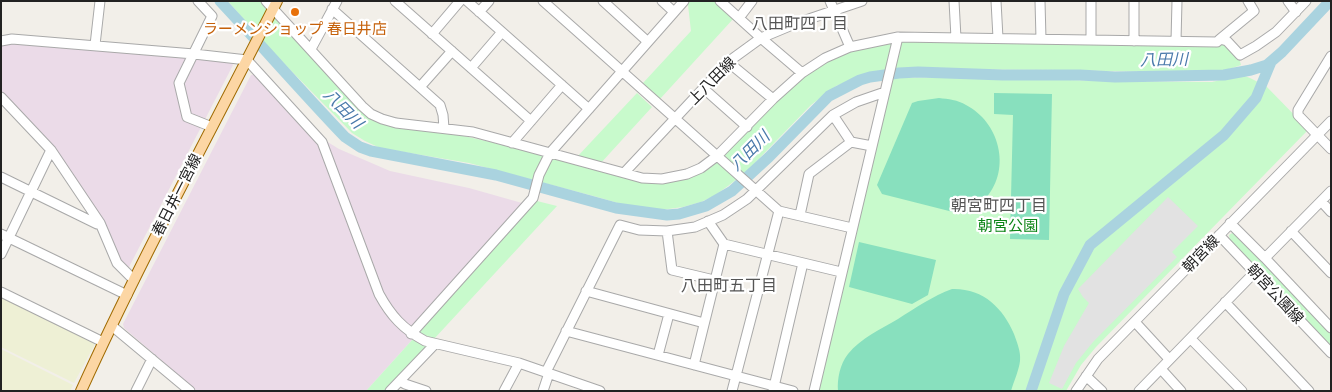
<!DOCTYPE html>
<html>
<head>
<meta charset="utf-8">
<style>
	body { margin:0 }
	#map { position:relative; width:1332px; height:392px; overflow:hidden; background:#f2efe9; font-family:"Golos Text",sans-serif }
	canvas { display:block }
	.frame { position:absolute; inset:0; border:2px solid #222; pointer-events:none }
</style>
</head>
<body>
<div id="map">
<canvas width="1332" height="392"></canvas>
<div class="frame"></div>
</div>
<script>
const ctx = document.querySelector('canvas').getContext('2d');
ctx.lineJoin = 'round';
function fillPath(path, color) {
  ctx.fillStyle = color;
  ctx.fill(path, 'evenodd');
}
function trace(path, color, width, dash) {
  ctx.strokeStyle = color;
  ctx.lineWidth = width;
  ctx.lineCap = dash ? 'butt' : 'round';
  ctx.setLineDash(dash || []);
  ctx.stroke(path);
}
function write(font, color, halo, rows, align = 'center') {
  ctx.font = font + ' "Golos Text","Noto Sans JP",sans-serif';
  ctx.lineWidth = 4.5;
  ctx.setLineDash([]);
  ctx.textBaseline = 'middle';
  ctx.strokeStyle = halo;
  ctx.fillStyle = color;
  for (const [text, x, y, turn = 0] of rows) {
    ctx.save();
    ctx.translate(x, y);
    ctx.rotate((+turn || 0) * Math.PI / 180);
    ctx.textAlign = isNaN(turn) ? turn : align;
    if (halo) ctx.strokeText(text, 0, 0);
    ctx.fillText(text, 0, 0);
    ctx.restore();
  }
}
const industrial = new Path2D(`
	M13,43L231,61L233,65L128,269L123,266L101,220L1,94V45Z
	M255,74L318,142L380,304L384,312L395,325L413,339L366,391H197L124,328L123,324L251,75Z
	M326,141L339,149L390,171L469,188L522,203L523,207L411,328L399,317L384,294Z`);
const farmland = new Path2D(`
	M1,295L96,342L74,383L1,347Z
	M1,349L73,385L70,391H1Z`);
const park = new Path2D(`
	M228,1H263L367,114L543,154L643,182L658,183L672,182L687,178L700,173L722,158L777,101L804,76L830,60L848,52L901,40L1226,45L1239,58L1241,65C1228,70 1216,72 1202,73L1061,70L899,69L876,73L856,78L836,86L811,105L747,171L728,186L714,196L701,202L683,207L661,210L635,208L597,197L469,163L380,148L365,141L352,133L266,45Z
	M688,1H715L734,18L660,99L643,83L691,31L688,5L687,3Z
	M1242,75L1250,78L1266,86L1307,128V131L1096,347L1081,365L1066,391H817L892,78L966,77L1103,81L1212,82Z
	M637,93L652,107L600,164L576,158Z
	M537,201L557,206L434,339L420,333L419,330Z
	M1234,232L1331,331V349L1230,240L1229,235Z
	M413,339L427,346V348L387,391H366Z`);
const pitch = new Path2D(`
	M994,93L1052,94L1049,240L1010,239L1013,115L994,114Z
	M939,98C948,99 958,100 966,105C999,122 1012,168 986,198C981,203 976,211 968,213C965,214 960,213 957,213L882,194L877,185L912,103L918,101Z
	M859,242L936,260L928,295L912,304L849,287Z
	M952,289C983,288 1003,308 1014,334C1017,343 1021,351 1020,361C1019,370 1014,381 1011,391H838C837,379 840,364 848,354C861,338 881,329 898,319C915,308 933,296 952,289Z`);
const parking = new Path2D(`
	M1168,197L1198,226L1172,252L1177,257L1093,342L1076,363L1062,389L1049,383L1064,346L1089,303L1083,297L1078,289Z`);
const river = new Path2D(`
	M220,1C262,46 302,92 345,137L360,147L371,151L496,175L616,208L667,215L679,214L706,206L732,191L769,157L829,96L860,80L870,77L899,73L918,72L1003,75H1080L1115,77L1224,75L1251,70L1267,65L1282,52L1330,1
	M1031,391L1064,294L1090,245L1224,135L1256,98L1271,62`);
const minor = new Path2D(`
	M198,1L212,16L179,83L187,117L212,127
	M266,1L362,106L371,114L382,119L396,123L473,132L624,173L642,178L662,179L687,174L701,168L717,156L773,99L802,73L825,58L850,47L898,37L1217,42L1220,39L1227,41L1240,55L1256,46L1276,32L1306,1
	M395,1L531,121
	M467,1L589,109
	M543,1L779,211L852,228
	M603,1L648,42
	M662,1L674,12
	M720,1L761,38L802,73
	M830,1L850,47
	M954,1L956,38
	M996,1L998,38
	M1040,1L1041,39
	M1091,1V40
	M1288,1L1296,12
	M332,9L440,105L443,115L444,128
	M479,12L489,1
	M739,18L752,1
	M432,34L460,1
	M1220,39L1254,11L1248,1
	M1,41L12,39L194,54L247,60L322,142L379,294C391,316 403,329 425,341L519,363L600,391
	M1134,41V1
	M1176,41L1177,1
	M95,45L100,1
	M311,49L337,1
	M1331,56L1298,110V115L1331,149
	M728,62L773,99
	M471,68L502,32
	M420,87L452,51
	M703,88L747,127
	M1,97L51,150L100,223L117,263L134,280
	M833,115L851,142L872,146
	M512,143L562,85
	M624,173L728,62L761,38L797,23L862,1
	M1,177L97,224L100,223
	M1321,201L1331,212
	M800,215L809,174L851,142
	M708,221L724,244L841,272
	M1230,223L1265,258L1331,328
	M667,231L672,270L714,280
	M1291,231L1331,273
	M1,234L127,295
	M1219,235L1331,353
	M1,254L51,150
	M1265,258L1331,191
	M586,291L704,323
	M1,292L103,342
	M1225,302L1309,391
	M1135,322L1169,359
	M112,326L190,391
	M566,331L793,391
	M411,334L533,198L539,175L550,153L684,1
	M1191,339L1242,391
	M658,355L669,314
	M694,365L724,244
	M1161,369L1181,391
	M546,372L620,225L639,230L667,231L695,227L723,215L747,199L833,115L856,102L885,92
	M1086,376L1102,391
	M400,381L405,384L426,391
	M136,391L152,359
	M390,391L435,344
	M504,391L519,363
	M543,391L549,373
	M732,391L779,211
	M773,391L803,263
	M814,391L898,37
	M1076,391L1098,359L1331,121
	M1139,391L1254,273`);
const major = new Path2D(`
	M81,391C141,259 211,131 277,1`);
const markers = [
	[295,12,5,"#e8710a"]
];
const foodNames = [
	["ラーメンショップ 春日井店",295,29]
];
const streetNames = [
	["上八田線",712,81,-45],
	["春日井一宮線",177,195,-63],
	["朝宮線",1201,254,-46],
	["朝宮公園線",1275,294,47]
];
const parkNames = [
	["朝宮公園",1008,226]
];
const neighbourhoodNames = [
	["八田町四丁目",800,24],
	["朝宮町四丁目",999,206],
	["八田町五丁目",729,286]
];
const waterNames = [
	["八田川",1164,60,-1],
	["八田川",343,109,45],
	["八田川",750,151,-45]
];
fillPath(industrial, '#ebdbe8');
fillPath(farmland, '#eef0d5');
fillPath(park, '#c8facc');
fillPath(pitch, '#88e0be');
fillPath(parking, '#e2e2e2');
trace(river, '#aad3df', 11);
trace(minor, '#a9a9a9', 11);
trace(major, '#a06b00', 12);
trace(minor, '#fff', 9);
trace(major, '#fcd6a4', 10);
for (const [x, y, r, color] of markers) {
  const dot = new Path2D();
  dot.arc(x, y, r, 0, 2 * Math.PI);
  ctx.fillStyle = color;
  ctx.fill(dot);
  trace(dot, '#fff', 2);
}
write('15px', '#c56008', '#fff', foodNames);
write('15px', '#222', '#fff', streetNames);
write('15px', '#0c8416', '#fff', parkNames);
write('16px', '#555', '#fff', neighbourhoodNames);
write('italic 16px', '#4a7aab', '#fff', waterNames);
</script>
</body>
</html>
